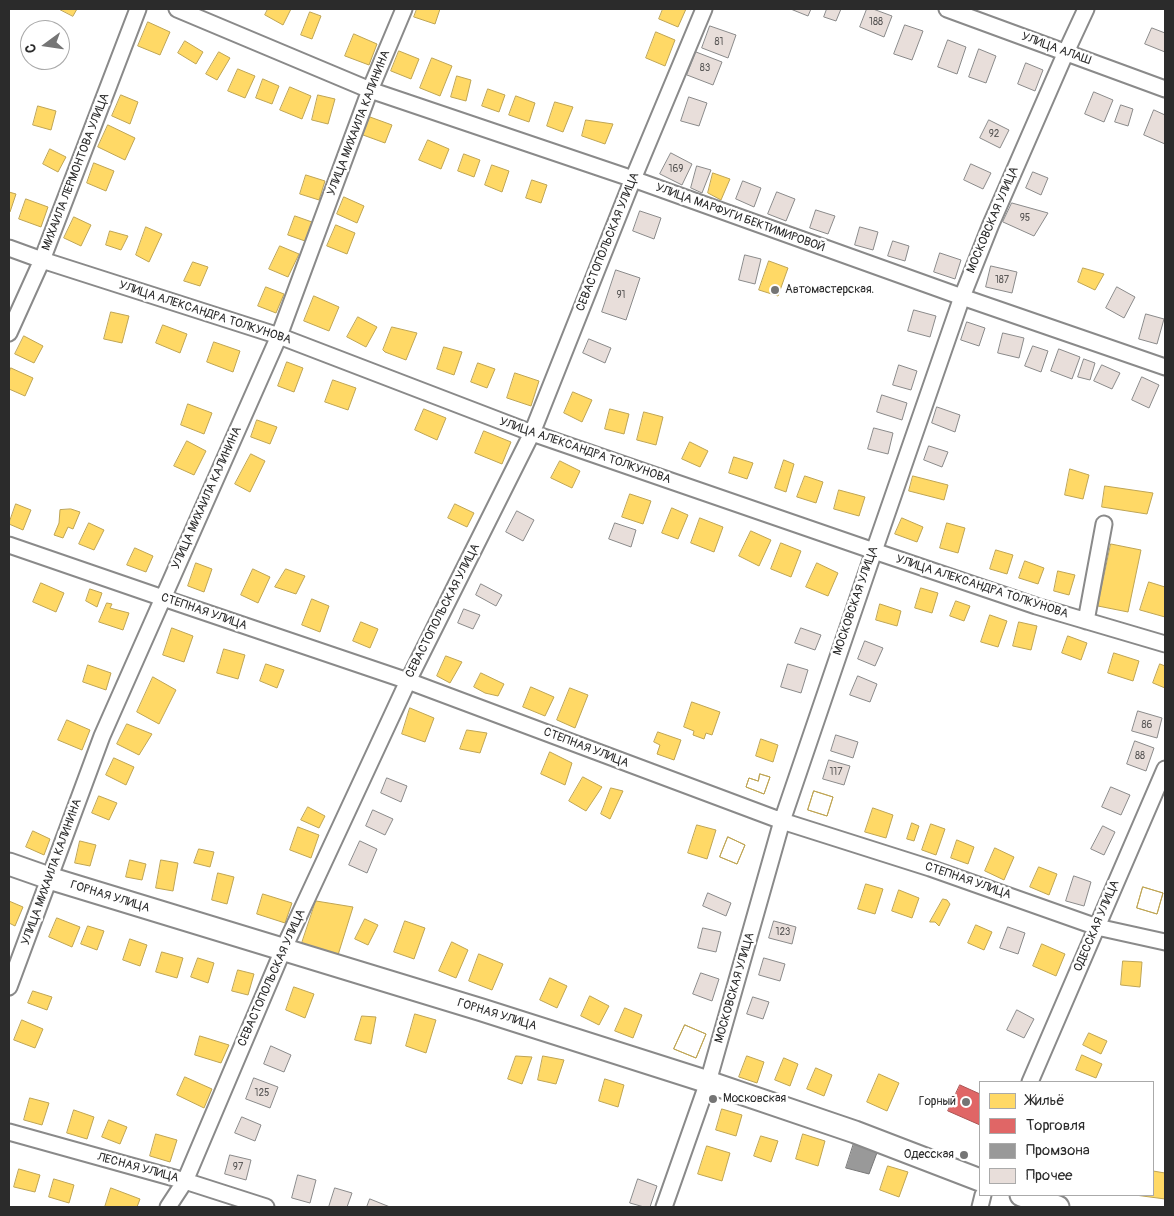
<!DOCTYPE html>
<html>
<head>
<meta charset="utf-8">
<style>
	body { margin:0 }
	#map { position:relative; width:1174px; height:1216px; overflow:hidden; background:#fff; font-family:Pangolin,sans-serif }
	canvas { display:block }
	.frame { position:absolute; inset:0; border:10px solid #2b2b2b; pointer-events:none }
	.legend { position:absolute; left:979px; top:1081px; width:175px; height:115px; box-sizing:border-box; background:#fff; border:1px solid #aaa; margin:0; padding:6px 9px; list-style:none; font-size:15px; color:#2b2b2b }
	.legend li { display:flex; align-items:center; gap:10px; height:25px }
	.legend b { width:25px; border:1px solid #aaa }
	.north { position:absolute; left:20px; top:20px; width:50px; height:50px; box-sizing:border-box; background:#fff; border:1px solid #aaa; border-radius:50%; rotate:256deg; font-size:14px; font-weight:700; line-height:20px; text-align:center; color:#2b2b2b }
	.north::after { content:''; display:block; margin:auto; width:18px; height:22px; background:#757575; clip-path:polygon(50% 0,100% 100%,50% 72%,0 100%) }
</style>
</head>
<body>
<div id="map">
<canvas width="1174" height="1216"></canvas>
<div class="frame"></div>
<ul class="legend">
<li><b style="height:14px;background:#ffd966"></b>Жильё</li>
<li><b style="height:14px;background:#e06666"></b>Торговля</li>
<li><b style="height:14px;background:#999"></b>Промзона</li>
<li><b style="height:14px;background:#e8deda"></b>Прочее</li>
</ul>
<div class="north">С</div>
</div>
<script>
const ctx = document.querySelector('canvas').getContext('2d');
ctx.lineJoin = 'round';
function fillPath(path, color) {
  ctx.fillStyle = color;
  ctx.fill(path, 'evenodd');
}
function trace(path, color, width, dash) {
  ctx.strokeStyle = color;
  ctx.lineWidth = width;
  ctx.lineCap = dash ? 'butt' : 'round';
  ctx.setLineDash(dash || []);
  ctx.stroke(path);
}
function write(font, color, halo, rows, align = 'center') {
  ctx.font = font + ' Pangolin,sans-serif';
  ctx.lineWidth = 5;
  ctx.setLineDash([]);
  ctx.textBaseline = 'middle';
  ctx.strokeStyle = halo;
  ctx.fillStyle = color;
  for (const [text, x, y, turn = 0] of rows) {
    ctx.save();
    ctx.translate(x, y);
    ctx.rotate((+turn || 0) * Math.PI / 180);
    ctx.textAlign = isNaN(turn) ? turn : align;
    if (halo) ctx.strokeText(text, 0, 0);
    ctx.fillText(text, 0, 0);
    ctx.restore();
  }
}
const homes = new Path2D(`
	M59,9H77L73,16Z
	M268,9H291L283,25L265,15Z
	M417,9H440L435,24L414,17Z
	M663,9H686L678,27L659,19Z
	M310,12L321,16L312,39L301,35Z
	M148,22L170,32L160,55L138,46Z
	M656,32L675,40L665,66L646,58Z
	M354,34L377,44L369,65L345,56Z
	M185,41L203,52L196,64L178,53Z
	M399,51L419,59L411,79L391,71Z
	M219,52L230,58L217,80L206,74Z
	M432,58L452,66L440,96L420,88Z
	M238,69L255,76L245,98L228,91Z
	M457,76L471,80L466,101L451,97Z
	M263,79L279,86L272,104L256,98Z
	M290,87L311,96L302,119L280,110Z
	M488,89L505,95L499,112L482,106Z
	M121,95L138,102L130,124L112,116Z
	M318,95L335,99L328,124L312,120Z
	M516,96L535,103L529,122L509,115Z
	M555,102L573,107L563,132L547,126Z
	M38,106L56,111L51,130L33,125Z
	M370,117L392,125L385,143L363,135Z
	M586,120L613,124L605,144L582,136Z
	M108,125L135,138L125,160L98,147Z
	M428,140L449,149L441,169L419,160Z
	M50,149L66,157L58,172L43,164Z
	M464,154L480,160L474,177L458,171Z
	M94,163L114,171L106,191L87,183Z
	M492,165L509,171L502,192L485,185Z
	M713,173L730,179L721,200L708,193Z
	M306,175L325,181L319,200L300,194Z
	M532,180L547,185L541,203L526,198Z
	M9,192L16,194L10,212L9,211Z
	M344,197L364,206L357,223L337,214Z
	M26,199L48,207L41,227L19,219Z
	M295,216L312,222L305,241L288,235Z
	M74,217L91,225L81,246L64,238Z
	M336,225L355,233L347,254L327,246Z
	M146,227L162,234L149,262L136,255Z
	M110,231L128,236L121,250L106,245Z
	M280,246L299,254L288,277L269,269Z
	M769,261L788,268L778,296L759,290Z
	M193,262L208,267L200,286L184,281Z
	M1083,268L1104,274L1095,290L1078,282Z
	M266,287L284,294L276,313L258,306Z
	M314,296L339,307L329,331L304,321Z
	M111,312L129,316L122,343L104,339Z
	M358,317L377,327L366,347L347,337Z
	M163,325L187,334L180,353L156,343Z
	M392,327L417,333L406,360L385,352L383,350Z
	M24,336L43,346L34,363L15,354Z
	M214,342L240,351L233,372L207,362Z
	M444,347L462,352L454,375L437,369Z
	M287,362L303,368L294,392L278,386Z
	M478,363L495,369L487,388L471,382Z
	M11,368L33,378L25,396L9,389V373Z
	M515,373L539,381L531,406L507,398Z
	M333,380L356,388L348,410L325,402Z
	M573,392L592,400L582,422L564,413Z
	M188,404L212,413L204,434L181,425Z
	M424,409L446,418L437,440L415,430Z
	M610,409L629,414L624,434L605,429Z
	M644,412L663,417L656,445L637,440Z
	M257,420L277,427L270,444L251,437Z
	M484,431L511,442L502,464L475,453Z
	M187,441L206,451L194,475L174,466Z
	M690,442L708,451L700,467L682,459Z
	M251,454L265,461L250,492L235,484Z
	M734,457L753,463L747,479L729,473Z
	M784,460L794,464L786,492L775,488Z
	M560,461L580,471L572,488L551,478Z
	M1070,469L1089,475L1083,499L1065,495Z
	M805,476L823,482L816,503L797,497Z
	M913,476L948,485L944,500L909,491Z
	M1105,486L1153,493L1147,514L1102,507Z
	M839,490L865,497L859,516L834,509Z
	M630,494L651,501L643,524L622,517Z
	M16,504L31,510L23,530L9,524Z
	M455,504L474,513L467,527L448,518Z
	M672,508L688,515L678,539L662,533Z
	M71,509L80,512L73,529L68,527L63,538L54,535L59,523L60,510Z
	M700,518L723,527L714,552L691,543Z
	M902,518L923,527L917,542L895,534Z
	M89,523L104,530L94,550L79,544Z
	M947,523L965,528L958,553L940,548Z
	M751,531L771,540L759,566L739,556Z
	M781,543L801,551L791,577L771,569Z
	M1111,544L1141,550L1128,612L1098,606Z
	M135,548L153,556L146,572L127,565Z
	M996,550L1013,555L1007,574L990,569Z
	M1025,561L1044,568L1038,584L1019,578Z
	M196,563L212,569L204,592L188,586Z
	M817,563L838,573L828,596L806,587Z
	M253,569L270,577L258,603L241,595Z
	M286,569L305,576L296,594L275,587Z
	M1058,571L1075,575L1069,595L1054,591Z
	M1149,582L1165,587V617L1140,610Z
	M41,583L64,593L56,612L33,602Z
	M921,588L938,593L932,613L915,608Z
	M90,589L102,593L97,607L86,601Z
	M312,599L329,606L320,632L302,625Z
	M956,601L970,606L964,621L950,616Z
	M107,603L112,604L110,608L129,613L123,630L99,622Z
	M880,604L901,611L897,626L876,620Z
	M990,615L1007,621L998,647L981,642Z
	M361,622L378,629L370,648L353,641Z
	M1019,622L1037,626L1031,650L1013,646Z
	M172,628L193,636L184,662L163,655Z
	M1068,636L1087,643L1081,660L1062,653Z
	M224,649L245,655L238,679L217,673Z
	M1114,653L1139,661L1133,681L1108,673Z
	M446,656L462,662L450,683L437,676Z
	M266,664L284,670L277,688L260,681Z
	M1160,664L1165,666V688L1153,683Z
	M88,665L111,673L106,690L83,682Z
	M481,673L504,684L498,696L485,693L474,687Z
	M153,677L176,690L159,724L137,712Z
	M531,687L554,697L545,716L523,707Z
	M570,688L588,695L575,728L557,720Z
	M692,702L720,712L712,735L706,733L704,739L693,735L694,731L684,727Z
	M410,708L434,718L425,742L402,734Z
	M67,720L90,730L82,750L58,740Z
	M127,724L152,734L139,755L117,744Z
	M467,730L487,733L480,753L460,749Z
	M658,732L681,740L674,760L657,754L660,745L654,742Z
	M761,739L778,745L773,762L756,756Z
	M550,752L572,763L565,785L541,774Z
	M114,758L134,767L126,785L106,775Z
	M760,774L770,777L764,794L746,787L749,778L758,781Z
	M760,774L770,777L764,794L746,787L749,778L758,781Z
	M583,777L602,787L586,811L569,801Z
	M611,788L623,791L610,819L601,814Z
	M814,791L833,797L827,816L808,810Z
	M814,791L833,797L827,816L808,810Z
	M99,796L117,803L109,820L92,813Z
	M308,807L325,816L319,828L301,820Z
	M873,808L893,815L886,838L865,832Z
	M912,823L919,826L914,841L907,839Z
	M931,824L945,829L936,855L922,850Z
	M697,825L716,830L707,859L688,853Z
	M298,827L319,835L311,858L290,850Z
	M33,831L50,839L44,855L26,847Z
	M728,837L745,845L737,864L720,857Z
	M728,837L745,845L737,864L720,857Z
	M957,840L974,847L968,864L951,858Z
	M80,841L96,845L90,866L75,863Z
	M995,848L1014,857L1004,880L985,871Z
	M199,849L214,852L210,867L194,863Z
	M130,860L146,864L142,880L126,877Z
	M161,860L178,863L173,891L156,888Z
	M1039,867L1057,874L1049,895L1030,887Z
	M218,873L234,877L227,904L212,900Z
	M866,884L883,889L875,914L858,909Z
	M1143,887L1163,893L1157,914L1137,908Z
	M1143,887L1163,893L1157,914L1137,908Z
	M899,890L919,898L912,918L892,911Z
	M263,894L292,903L285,923L257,914Z
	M943,899L947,900L950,904L939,926L935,922H930Z
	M9,901L23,907L15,926L9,923Z
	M316,901L353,907L338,955L302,943Z
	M57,918L80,927L72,947L49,937Z
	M365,919L378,925L368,945L355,939Z
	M405,921L425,928L414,959L394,952Z
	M976,925L992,932L984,950L968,943Z
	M88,926L104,931L97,950L81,944Z
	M130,939L147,945L140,966L123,960Z
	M452,942L468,950L456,978L439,971Z
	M1042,944L1065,954L1056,976L1033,966Z
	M162,952L183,958L177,978L156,972Z
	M479,954L503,964L492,990L469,981Z
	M198,958L214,963L208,983L191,977Z
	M1123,961L1142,962L1140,987L1121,985Z
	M238,970L254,974L248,995L232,991Z
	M550,978L567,986L557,1008L540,1000Z
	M294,987L314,994L305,1018L286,1010Z
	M33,991L52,997L47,1010L28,1003Z
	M590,996L609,1006L599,1025L581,1016Z
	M625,1008L642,1015L633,1038L615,1031Z
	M415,1014L436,1020L426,1053L406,1046Z
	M362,1016L376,1017L371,1044L355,1040Z
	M22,1020L43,1029L35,1048L14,1040Z
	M685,1025L706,1034L696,1058L674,1049Z
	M685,1025L706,1034L696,1058L674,1049Z
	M1089,1033L1107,1041L1101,1054L1083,1045Z
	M200,1036L229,1045L221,1063L195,1055Z
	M1082,1055L1102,1064L1096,1078L1076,1070Z
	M516,1056L532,1057L522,1084L508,1079Z
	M543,1056L564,1060L556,1084L538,1080Z
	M747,1056L764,1062L757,1083L739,1077Z
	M784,1058L798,1064L790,1086L775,1080Z
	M816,1068L832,1075L824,1096L807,1089Z
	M879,1074L899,1083L887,1111L867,1102Z
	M185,1077L212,1089L204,1108L177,1095Z
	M605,1079L624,1085L618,1107L599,1101Z
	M30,1098L49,1103L42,1125L24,1120Z
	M722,1109L742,1115L736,1136L716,1130Z
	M74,1110L94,1117L87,1139L67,1133Z
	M109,1120L127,1127L120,1144L102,1137Z
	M156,1134L177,1140L170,1162L150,1156Z
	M803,1134L825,1141L818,1166L796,1159Z
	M761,1136L778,1141L771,1162L754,1156Z
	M707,1146L730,1153L722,1181L698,1174Z
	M888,1166L908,1172L899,1197L880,1190Z
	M19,1169L40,1175L35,1192L14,1187Z
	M1153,1171L1165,1173V1199L1135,1195H1153Z
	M54,1179L74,1185L69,1203L49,1197Z
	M111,1188L140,1199L137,1207H105Z`);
const shops = new Path2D(`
	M960,1085L980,1094V1125L948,1111Z`);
const industry = new Path2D(`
	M854,1143L878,1150L869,1174L846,1168Z`);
const building = new Path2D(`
	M794,9H811L808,16L793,10Z
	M827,9H841L836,21L824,17Z
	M867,9H873L892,16L884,37L860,27Z
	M905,25L923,31L912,60L894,54Z
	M710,26L736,35L728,58L702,48Z
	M1152,28L1165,33V52L1145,44Z
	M948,40L966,47L957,74L938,67Z
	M979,49L996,56L986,83L969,77Z
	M696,52L722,62L713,85L687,75Z
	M1026,63L1043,70L1035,91L1018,84Z
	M1094,92L1113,100L1104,122L1085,114Z
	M689,97L707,103L699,126L681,121Z
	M1121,105L1133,109L1128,126L1115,122Z
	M1154,110L1165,115V144L1144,135Z
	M989,120L1009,130L1000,148L980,138Z
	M671,153L692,164L682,185L660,174Z
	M971,164L991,173L983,189L964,180Z
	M697,166L711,170L702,193L691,188Z
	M1033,172L1048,178L1041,195L1026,188Z
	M743,181L761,188L754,207L736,199Z
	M777,192L795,199L786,221L768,214Z
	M1012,203L1048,213L1034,236L1003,222Z
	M816,210L835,216L828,234L810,228Z
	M640,211L661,218L654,239L633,231Z
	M860,227L878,232L873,250L855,245Z
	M893,241L909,246L905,261L888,256Z
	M940,253L961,260L955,279L934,272Z
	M745,255L761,259L755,284L739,280Z
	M991,266L1017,272L1012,293L986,287Z
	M616,270L640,278L626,320L602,312Z
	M1117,287L1135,297L1124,318L1106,308Z
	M914,310L936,316L930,337L908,331Z
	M1146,314L1164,319L1157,344L1139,339Z
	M967,322L985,328L979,346L961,340Z
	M1003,333L1024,338L1019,358L998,353Z
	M589,339L611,348L605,363L583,353Z
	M1033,346L1048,351L1041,372L1025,366Z
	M1059,349L1080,357L1072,379L1051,371Z
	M1084,359L1095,363L1090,380L1078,377Z
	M899,365L917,371L911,390L893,385Z
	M1102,365L1120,373L1112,389L1094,381Z
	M1142,377L1159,385L1149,408L1132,400Z
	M882,395L907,403L902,420L877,412Z
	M937,407L960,415L955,432L932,423Z
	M874,428L893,433L888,454L868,449Z
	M929,446L948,452L942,467L924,460Z
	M517,511L534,520L523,541L506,532Z
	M615,523L636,530L631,547L609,539Z
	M481,584L502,595L496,606L476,595Z
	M464,609L480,615L473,629L458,623Z
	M801,628L821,635L815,650L795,643Z
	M865,641L883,648L875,666L858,659Z
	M788,664L808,670L801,693L781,687Z
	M858,676L877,684L870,702L850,695Z
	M1138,711L1162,718L1157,738L1132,731Z
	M836,735L858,742L853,758L831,751Z
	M1135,741L1154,748L1146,771L1127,764Z
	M829,760L850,766L844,785L823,779Z
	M387,778L407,786L401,802L381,793Z
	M1111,787L1130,795L1121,815L1102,807Z
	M373,810L393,819L385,835L366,826Z
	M1103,826L1115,832L1104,855L1091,849Z
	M360,841L377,849L367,873L349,865Z
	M1074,876L1091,882L1084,906L1066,901Z
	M708,893L731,903L726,916L703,906Z
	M774,921L796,927L792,944L769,938Z
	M1008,927L1025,933L1018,954L1000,948Z
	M703,928L721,932L716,952L698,948Z
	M764,958L785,964L780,981L759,975Z
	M701,973L719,979L712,1001L693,994Z
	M753,997L769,1002L763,1019L747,1014Z
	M1017,1010L1034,1019L1024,1038L1007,1030Z
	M271,1046L291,1055L284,1072L264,1064Z
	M254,1078L278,1087L270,1108L246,1099Z
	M242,1117L261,1125L255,1141L235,1133Z
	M230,1155L251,1160L246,1180L225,1174Z
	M298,1175L316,1180L310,1203L292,1198Z
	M638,1179L657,1186L650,1207H644L630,1203Z
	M335,1188L352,1193L347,1207H329Z
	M370,1199L390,1207H367Z`);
const street = new Path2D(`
	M177,9L370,90L633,179L962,297L1165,367
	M947,9L1165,89
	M9,248L42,260L279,336L532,433L874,551L1036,606L1165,644
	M9,333L42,260L138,9
	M9,545L163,598L408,681L782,821L930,868L1097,927L1165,942
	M1086,621L1104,524
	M9,987L102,736L279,336L370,90L404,9
	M1030,1082L1165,769
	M9,1132L185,1181L266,1207
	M168,1207L185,1181L283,950L408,681L532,433L633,179L704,9
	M664,1207L708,1082L782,821L874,551L962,297L991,224L1066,52L1086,9
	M980,1207L983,1195`);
const secondary = new Path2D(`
	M9,864L49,878L482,1010L708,1082L855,1132L980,1180
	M1021,1195L1058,1207`);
const markers = [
	[775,290,5,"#757575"],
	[713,1099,5,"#757575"],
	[966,1102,5,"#757575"],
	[964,1155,5,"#757575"]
];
const numberNames = [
	["188",876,22],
	["81",719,42],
	["83",705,68],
	["92",994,134],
	["169",676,169],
	["95",1025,218],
	["187",1002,280],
	["91",621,295],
	["86",1147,725],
	["88",1140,756],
	["117",836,772],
	["123",783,932],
	["125",262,1093],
	["97",238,1167]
];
const streetNames = [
	["УЛИЦА АЛАШ",1056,49,20],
	["УЛИЦА МИХАИЛА КАЛИНИНА",359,123,-69],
	["МИХАИЛА ЛЕРМОНТОВА УЛИЦА",76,172,-69],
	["УЛИЦА МАРФУГИ БЕКТИМИРОВОЙ",740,218,20],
	["МОСКОВСКАЯ УЛИЦА",993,220,-67],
	["СЕВАСТОПОЛЬСКАЯ УЛИЦА",608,242,-68],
	["УЛИЦА АЛЕКСАНДРА ТОЛКУНОВА",205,313,18],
	["УЛИЦА АЛЕКСАНДРА ТОЛКУНОВА",585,451,19],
	["УЛИЦА МИХАИЛА КАЛИНИНА",207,498,-66],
	["УЛИЦА АЛЕКСАНДРА ТОЛКУНОВА",982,587,18],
	["МОСКОВСКАЯ УЛИЦА",856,601,-71],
	["СЕВАСТОПОЛЬСКАЯ УЛИЦА",443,611,-63],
	["СТЕПНАЯ УЛИЦА",204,612,19],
	["СТЕПНАЯ УЛИЦА",586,748,21],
	["УЛИЦА МИХАИЛА КАЛИНИНА",52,872,-70],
	["СТЕПНАЯ УЛИЦА",968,881,19],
	["ГОРНАЯ УЛИЦА",110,897,17],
	["ОДЕССКАЯ УЛИЦА",1097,926,-67],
	["СЕВАСТОПОЛЬСКАЯ УЛИЦА",272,978,-66],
	["МОСКОВСКАЯ УЛИЦА",735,988,-74],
	["ГОРНАЯ УЛИЦА",497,1015,17],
	["ЛЕСНАЯ УЛИЦА",138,1168,15]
];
const poiNames = [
	["Автомастерская.",785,290],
	["Московская",723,1099],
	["Горный",956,1102,"right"],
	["Одесская",954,1155,"right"]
];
fillPath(homes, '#ffd966');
trace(homes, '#bfa554', 1);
fillPath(shops, '#e06666');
trace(shops, '#aa5454', 1);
fillPath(industry, '#999');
trace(industry, '#787878', 1);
fillPath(building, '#e8deda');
trace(building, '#8a8a8a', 1);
trace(street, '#8a8a8a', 19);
trace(secondary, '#8a8a8a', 25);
trace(street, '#fff', 15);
trace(secondary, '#fff', 21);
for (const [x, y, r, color] of markers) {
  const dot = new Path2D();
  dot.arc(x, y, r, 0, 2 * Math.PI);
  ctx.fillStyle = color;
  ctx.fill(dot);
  trace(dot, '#fff', 2);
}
write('10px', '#5a5857', null, numberNames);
write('12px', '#2b2b2b', '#fff', streetNames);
write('12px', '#2b2b2b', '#fff', poiNames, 'left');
</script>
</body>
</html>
